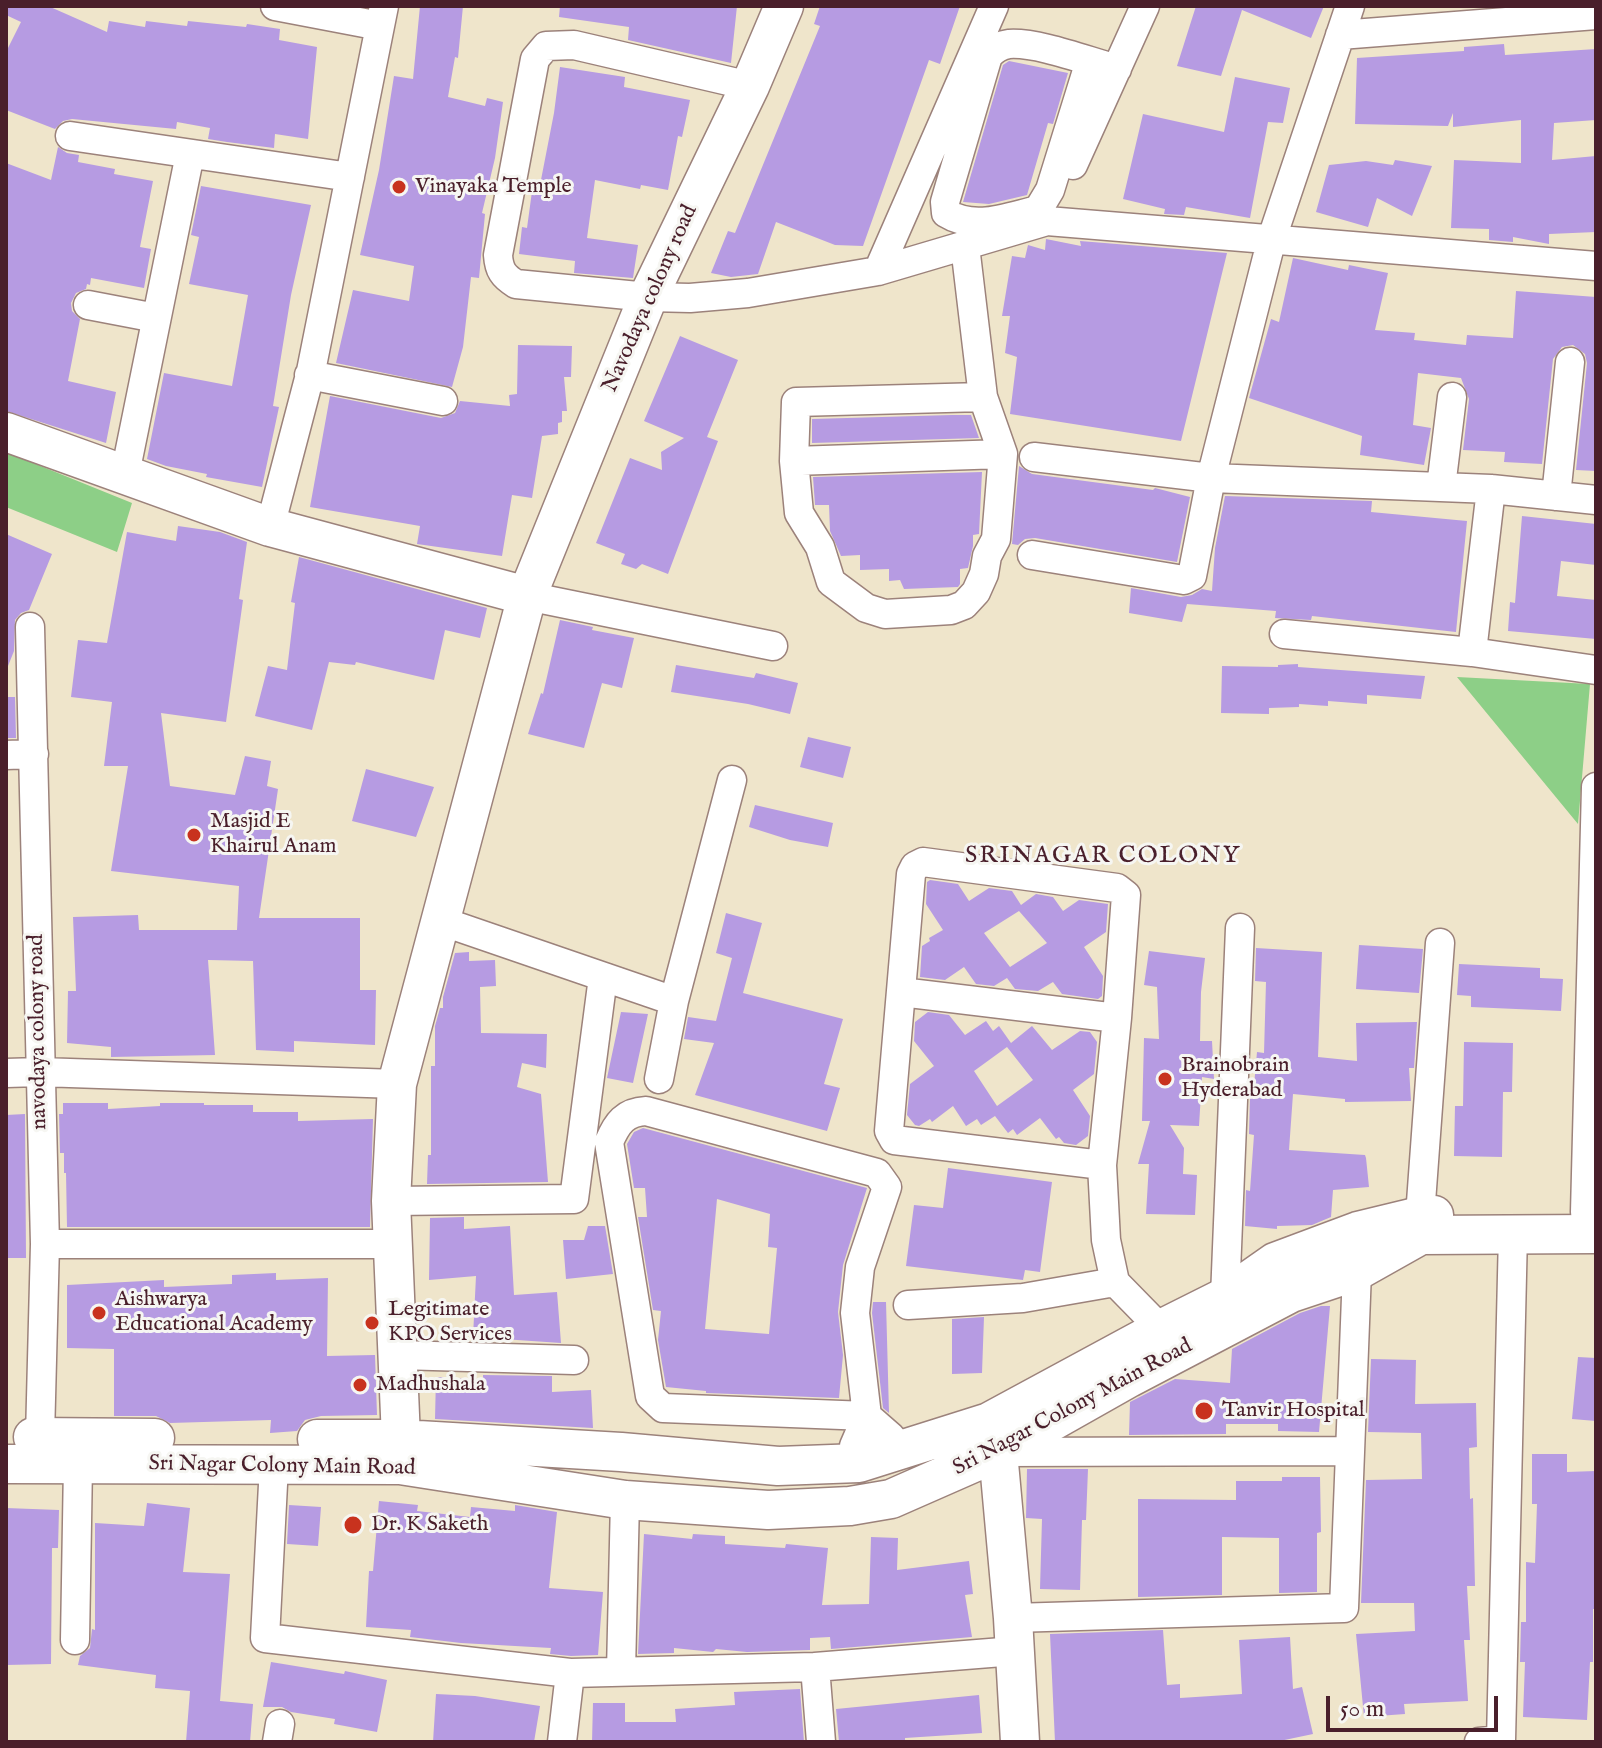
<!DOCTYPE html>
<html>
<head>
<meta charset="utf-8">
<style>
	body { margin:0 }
	#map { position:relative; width:1602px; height:1748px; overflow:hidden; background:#efe5cb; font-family:"IM FELL English",serif }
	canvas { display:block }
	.frame { position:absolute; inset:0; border:8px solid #4a1f2b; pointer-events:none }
	.scale { position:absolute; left:1326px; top:1696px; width:172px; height:36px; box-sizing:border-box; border:4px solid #4a1f2b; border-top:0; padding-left:10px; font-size:24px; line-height:28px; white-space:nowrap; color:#4a1f2b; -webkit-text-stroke:6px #f6f6f2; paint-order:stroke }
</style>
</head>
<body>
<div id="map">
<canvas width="1602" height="1748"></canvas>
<div class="frame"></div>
<div class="scale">50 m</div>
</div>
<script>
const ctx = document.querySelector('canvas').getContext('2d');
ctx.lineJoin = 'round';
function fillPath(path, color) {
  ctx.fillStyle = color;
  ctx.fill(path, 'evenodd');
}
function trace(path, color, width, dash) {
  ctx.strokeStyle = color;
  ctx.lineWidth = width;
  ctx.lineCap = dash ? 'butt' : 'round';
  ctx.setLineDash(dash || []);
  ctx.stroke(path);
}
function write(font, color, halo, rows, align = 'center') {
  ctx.font = font + ' "IM FELL English",serif';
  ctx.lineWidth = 6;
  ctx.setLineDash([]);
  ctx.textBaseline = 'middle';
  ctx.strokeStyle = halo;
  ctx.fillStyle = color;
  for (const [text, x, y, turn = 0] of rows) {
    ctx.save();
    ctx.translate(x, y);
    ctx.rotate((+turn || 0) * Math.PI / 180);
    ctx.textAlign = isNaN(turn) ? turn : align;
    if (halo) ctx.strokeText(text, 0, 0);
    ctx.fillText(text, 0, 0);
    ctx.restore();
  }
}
const green = new Path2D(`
	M6,452L132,503L117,552L6,507Z
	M1457,677L1590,684L1578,824Z`);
const building = new Path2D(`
	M6,6H48L107,32L109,21L145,27L146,21L187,26L188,21L246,27L247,24L280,29L279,40L317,47L308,139L275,134L274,148L227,142L208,139L210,128L177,122L176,129L72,119L63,121L55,129L6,110V52L21,22L6,15Z
	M420,6H463L458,58L455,57L448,97L485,106L487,98L503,102L495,158L482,213L485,214L479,278L471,277L463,347L452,387L336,363L353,290L409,301L414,266L360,255L379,170L394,76L413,79Z
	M560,6H737L731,63L628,40L629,27L559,17Z
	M820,6H960L940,64L929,60L863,246L835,245L776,222L758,274L731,277L711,273L728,231L735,233L820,26L814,24Z
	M1196,6H1324L1311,38L1242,10L1221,76L1177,66Z
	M1504,44L1505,55L1596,49V120L1554,123L1552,160L1596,156V232L1549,234V244L1513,237V242L1489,240V229L1451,228L1454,160L1521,163V120L1453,127V113L1448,126L1355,124L1357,58L1464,51V47Z
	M1009,61L1068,73L1053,124L1048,123L1027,195L989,204L963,202L1003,65Z
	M560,67L625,77L624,87L690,100L682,137L678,136L668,190L641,185L640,189L595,180L587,238L638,245L633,278L574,273L575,261L519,254L522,227L527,228L533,184L540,185L554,113Z
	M1235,77L1290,88L1283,123L1268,122L1250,218L1186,207L1184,215L1164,214L1165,209L1123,199L1143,114L1224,132Z
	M58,147L67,153L79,155L78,162L115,169L114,174L153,181L140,247L151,249L144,288L91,278L90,285L87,284L86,289L76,293L71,303L72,311L80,319L68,381L116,392L106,443L6,411V163L51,180Z
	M1395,160L1432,166L1412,216L1377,198L1368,227L1316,212L1329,165L1366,161L1393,165Z
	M201,186L311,205L291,295L273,406L279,407L262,487L206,477L207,474L166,466L147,459L164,373L232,386L248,295L189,284L199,237L191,235Z
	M1046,239L1081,246L1080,241L1227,253L1181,441L1010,414L1017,357L1005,353L1010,316H1002L1012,256L1025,258L1028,245L1045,250Z
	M1293,258L1348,270L1349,265L1388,273L1375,330L1415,333L1414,340L1466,345L1467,335L1513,338L1516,291L1596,297V471L1576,470L1587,363L1585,354L1573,345L1562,347L1553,359L1542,464L1504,462L1505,452L1463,450L1469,399L1461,378L1418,373L1413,425L1431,428L1424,465L1360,455L1362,436L1249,398L1271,319L1279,322Z
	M680,336L738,360L707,437L718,441L668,574L642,564L636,569L621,564L625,554L596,543L630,458L662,470L661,452L684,438L644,421Z
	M518,345L572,346L571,377H564L567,411H562V422L558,423V434L542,436L532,498L512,495L502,556L417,544L420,526L310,507L330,396L441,418L455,413L460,401L510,406L509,395L517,394Z
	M952,415H971L979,438L812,443V419Z
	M1019,466L1032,474L1153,490L1155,488L1190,497L1177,562L1035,538L1025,539L1018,545L1012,544Z
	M982,472L979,534L973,535V546L968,568L960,569V584L958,587L904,589L900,580L889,581V569L860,570V555L841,556L830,531L829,505H815L813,477Z
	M1225,496L1372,501L1371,512L1467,521L1456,632L1312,616L1311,620L1275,618L1276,611L1187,604L1182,622L1129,613L1131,588L1181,597L1192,595L1202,589L1212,591L1215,548Z
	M1522,516L1596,524V565L1561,561L1557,596L1596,600V639L1508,631L1510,602L1515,603Z
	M178,526L220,532L247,542L239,599L243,600L226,722L161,713L170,786L235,795L245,756L271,761L267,786L278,789L259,918H360V990H376L375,1045L294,1041V1052L256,1050L253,961L208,960L215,1055L111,1057V1047L67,1043L68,991H76L73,917L138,915L139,930H237L239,886L111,871L128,766H104L112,702L71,697L78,640L107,643L127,532L176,541Z
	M6,534L52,554L29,610L21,613L15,620L14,651L8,666Z
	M299,557L487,608L480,638L445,630L434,680L356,662L355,665L329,662L312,730L255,716L268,666L287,670L295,603L291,602Z
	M560,620L593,627L592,630L634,638L622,688L602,683L584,748L528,734L541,693L543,694Z
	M1298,664V667L1425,676L1421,699L1367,695V704L1328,701V706L1299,704V707L1269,708V714L1221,713L1222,666L1278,667V665Z
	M676,665L754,678L756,673L798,683L790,714L748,704L671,692Z
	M6,697H15L16,738H6Z
	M808,737L851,747L843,778L800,767Z
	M366,769L434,787L416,837L352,821Z
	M755,805L833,823L828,847L790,840L749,827Z
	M930,880L958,884L969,901L989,888L1012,891L1021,905L1036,894L1053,897L1063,911L1079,900L1108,904L1106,932L1084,947L1103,976L1102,996L1098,999L1062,994L1053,982L1038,991L1015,989L1007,978L994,986L976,984L964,967L945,980L920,977L922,946L930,941L929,938L943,930L926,904L927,882ZM1019,911L1047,943L1010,967L984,933Z
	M726,913L762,923L743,993L843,1019L824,1084L840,1088L827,1131L695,1095L714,1043L684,1039L688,1017L716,1021L732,958L716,953Z
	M1359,945L1423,949L1419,993L1356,989Z
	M1256,948L1322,952L1318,1057L1357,1061L1356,1023L1417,1022L1414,1068H1409L1411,1101L1345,1102V1099L1293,1094L1289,1150L1365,1155L1366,1158L1369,1187L1333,1190L1331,1217L1312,1225L1277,1226V1229L1245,1226L1246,1190L1250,1191L1254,1135L1249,1134L1250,1097H1253L1257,1052L1264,1053L1266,982L1255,981Z
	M1149,951L1205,958L1201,992L1200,1041H1212L1214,1079L1202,1077L1199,1126L1170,1125L1184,1148L1183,1174L1197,1175L1195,1215L1146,1214L1149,1164H1138L1150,1121H1142L1144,1038L1159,1039L1157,987L1144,985Z
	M469,952V961L495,960L496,986L480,987L481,1033L547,1034L546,1068L522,1063L517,1087L541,1094L548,1182L427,1184L428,1155H431V1066H435V1026L440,1008H443V997L455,953Z
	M1459,964L1540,968V978L1563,979L1561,1011L1471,1007V996L1457,995Z
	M621,1012L648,1014L633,1083L607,1078Z
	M928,1012L949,1015L965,1035L986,1021L993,1031L999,1026L1011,1043L1032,1026L1052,1050L1080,1031L1090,1032L1097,1042L1094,1074L1073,1090L1090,1116L1088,1136L1076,1145L1064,1143L1059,1137L1056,1139L1040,1118L1017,1135L1013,1129L1008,1133L995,1116L981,1125L977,1119L966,1126L953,1106L932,1122L930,1119L919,1126L915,1125L907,1115L910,1084L934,1066L914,1041L915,1022ZM1007,1047L1033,1080L997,1106L974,1071Z
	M1464,1042L1513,1043L1512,1092H1503L1502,1157L1454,1156L1455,1106H1463Z
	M63,1103H108V1109L160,1106V1103H204V1105H253V1112H298V1121L373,1119L370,1227H67L66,1173H64V1153H60L59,1114H63Z
	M25,1114L26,1258H6V1115Z
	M643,1128L867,1188L843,1265L838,1312L843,1355L839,1398L706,1393V1391L666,1387L658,1340L661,1311L653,1310L638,1217H647L645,1188H634L627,1144L634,1132ZM717,1199L770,1214L768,1247L777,1248L769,1334L705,1329Z
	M948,1168L1052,1182L1040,1272L1025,1270L1023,1280L906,1266L914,1205L943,1208Z
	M464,1217V1229L510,1226L514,1295L557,1292L561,1343L473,1337L476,1276L429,1280L430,1218Z
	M588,1226H605L613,1274L566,1279L563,1240H584Z
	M276,1273V1280L328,1278L327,1356L375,1355L377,1415L321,1416L305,1420L297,1431L270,1433L271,1420L170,1423L156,1416H114V1349L67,1348V1285L164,1280V1287L232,1284V1275Z
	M873,1302H886L889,1413L883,1408L872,1313Z
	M1321,1306H1330L1319,1432L1278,1431V1424H1226V1434L1129,1435L1130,1402L1175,1379L1230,1383L1232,1349L1300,1313Z
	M984,1317L982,1373L952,1374V1319Z
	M1578,1357L1596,1358V1421L1572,1419Z
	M1371,1359L1416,1360L1415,1404L1476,1403L1477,1447L1469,1448L1470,1499L1473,1498L1475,1586H1467L1470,1640H1464L1468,1701L1404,1704L1405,1714L1364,1717L1356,1634L1415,1631L1414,1603H1361L1366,1480L1422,1479L1421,1433L1368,1432Z
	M483,1375L552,1376V1392L591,1390L593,1428L435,1419L436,1377L483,1380Z
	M1532,1454H1567V1472L1596,1471V1609H1593V1662H1590L1587,1720L1523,1717L1525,1662H1520L1521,1622H1526V1562L1535,1563L1537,1504H1532Z
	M1027,1469H1088L1086,1520H1082L1080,1590L1040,1589L1042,1519L1026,1518Z
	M1282,1477H1320L1321,1532L1317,1533V1592L1279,1593V1538L1222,1537V1595L1138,1597V1499L1236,1500V1481H1282Z
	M379,1501L418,1505L417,1511L470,1517L471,1507L515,1511V1505L557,1512L549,1588L603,1592L598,1655L571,1656L550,1654L551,1648L461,1643L410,1637L411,1630L366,1627L369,1571H373Z
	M147,1503L190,1508L183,1572L230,1574L220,1701L253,1704L250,1742H186L190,1691L155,1688L156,1675L78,1665L80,1656L90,1648L92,1629L95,1630V1523L144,1526Z
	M289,1505L321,1507L318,1546L287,1544Z
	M6,1508L59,1510L58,1548H52L51,1664L6,1665Z
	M644,1534L692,1539L693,1534L725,1536V1544L785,1548L786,1544L828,1548L822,1605L869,1604L871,1537L898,1538L897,1570L969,1561L973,1594L965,1595L972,1637L831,1649L830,1637L810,1638V1650L747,1652L716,1649L713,1652L674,1648V1653L638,1654Z
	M1163,1630L1167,1685L1180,1684V1698L1242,1694L1239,1640L1290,1637L1293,1689L1302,1687L1313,1734L1275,1742H1055L1050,1634Z
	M271,1662L344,1674L345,1671L387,1680L377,1732L334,1724L335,1719L291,1712L282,1707H263Z
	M800,1689L804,1742H592L593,1703H625V1722H676L675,1709L735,1705L734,1692Z
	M436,1694L475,1696L540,1706L534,1742H433Z
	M979,1695L982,1733L905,1738V1742H839L836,1709Z`);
const street = new Path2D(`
	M275,6L380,26
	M1340,35L1596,15
	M1090,61L1050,190L1038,210C1007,217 975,231 946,213L945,202L988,56C994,49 1000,45 1009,44C1038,42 1087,61 1117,69
	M750,86L574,45L546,46L535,59L498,255C499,270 503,276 516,284L648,297L690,298L748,293L878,271L1047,221L1596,266
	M70,136L350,177
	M1073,165L1145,6
	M965,246L983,397L1003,454L996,539L987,556L984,574L976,592L964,605L951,610L885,614L866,608L831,582L820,547L799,513L794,461L796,402L983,397
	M878,271L994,6
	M88,305L156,318
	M309,375L443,401
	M1034,457L1211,478L1491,489L1596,500
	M794,461L1003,454
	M125,474L190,154
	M1441,487L1452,397
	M1556,496L1570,362
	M270,527L311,371L384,6
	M1032,555L1184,580L1192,576L1211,478L1272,238L1350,6
	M527,596L773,646
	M30,627L45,1244L40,1437
	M1284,634L1472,652L1596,670
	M1472,652L1491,489
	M6,755L34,754
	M441,921L674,1001L732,780
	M901,992L1117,1018
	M6,1073L40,1072L397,1084
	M659,1079L674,1001
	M1102,1165L894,1140L889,1131L911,874L915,866L923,862L1117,888L1126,895L1117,1018L1102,1165L1106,1240L1115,1282L1161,1329
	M391,1201L574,1199L603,977
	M1585,1212L1596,787
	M1420,1216L1440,943
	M45,1244H394
	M1225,1297L1240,928
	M908,1305L1023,1298L1115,1282
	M398,1355L574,1360
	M999,1452L1350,1451
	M859,1463L854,1446L867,1416L855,1313L860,1267L887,1187L877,1173L646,1111C625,1112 617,1123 609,1142L650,1396L663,1408L867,1416L891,1437L895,1452
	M274,1465L265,1638L570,1673L815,1667L1015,1651
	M1013,1618L1344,1608L1357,1271
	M75,1640L78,1464
	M815,1667L821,1742
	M621,1671L625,1500
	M277,1742L280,1724
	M562,1742L570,1673
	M1479,1742L1501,1740L1513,1233`);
const secondary = new Path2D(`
	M6,432L270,527L527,596
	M991,1429L998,1452L1013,1618L1020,1742
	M33,1437L155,1438
	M317,1439H401L621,1452L778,1466L859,1463L989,1422L1161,1329L1225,1297L1275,1262L1358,1231L1420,1216L1434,1215
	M401,1439L391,1201L397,1084L527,596L648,297L750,86L784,6
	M6,1464L400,1465L625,1500L768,1510L850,1506L891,1499L998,1452L1129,1378L1291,1293L1357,1271L1421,1235L1596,1234`);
const markers = [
	[399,187,8,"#c8321e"],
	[194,835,8,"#c8321e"],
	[1165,1079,8,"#c8321e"],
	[99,1313,8,"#c8321e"],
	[372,1323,8,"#c8321e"],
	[360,1385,8,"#c8321e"],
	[1204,1411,10,"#c8321e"],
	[353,1525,10,"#c8321e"]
];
const poiNames = [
	["Vinayaka Temple",415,187],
	["Masjid E",210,822],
	["Khairul Anam",210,847],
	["Brainobrain",1181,1066],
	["Hyderabad",1181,1091],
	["Aishwarya",115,1300],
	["Educational Academy",115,1325],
	["Legitimate",388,1310],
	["KPO Services",388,1335],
	["Madhushala",376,1385],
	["Tanvir Hospital",1222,1411],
	["Dr. K Saketh",371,1525]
];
const streetNames = [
	["Navodaya colony road",651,299,-66],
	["navodaya colony road",39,1032,-91],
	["Sri Nagar Colony Main Road",1073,1408,-28],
	["Sri Nagar Colony Main Road",282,1467,1]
];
const neighbourhoodNames = [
	["SRINAGAR COLONY",1103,857]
];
fillPath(green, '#8dcf87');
fillPath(building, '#b69be2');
trace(street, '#9c827b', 31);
trace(secondary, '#9c827b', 41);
trace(street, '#fff', 28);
trace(secondary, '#fff', 38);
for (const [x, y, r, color] of markers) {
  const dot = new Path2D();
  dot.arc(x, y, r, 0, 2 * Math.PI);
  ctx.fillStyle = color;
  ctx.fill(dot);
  trace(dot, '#f6f6f2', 3);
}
write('22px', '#4a1f2b', '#f6f6f2', poiNames, 'left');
write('22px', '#4a1f2b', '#f6f6f2', streetNames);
ctx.letterSpacing = '2px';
write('24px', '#4a1f2b', '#f6f6f2', neighbourhoodNames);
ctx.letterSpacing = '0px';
</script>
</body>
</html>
